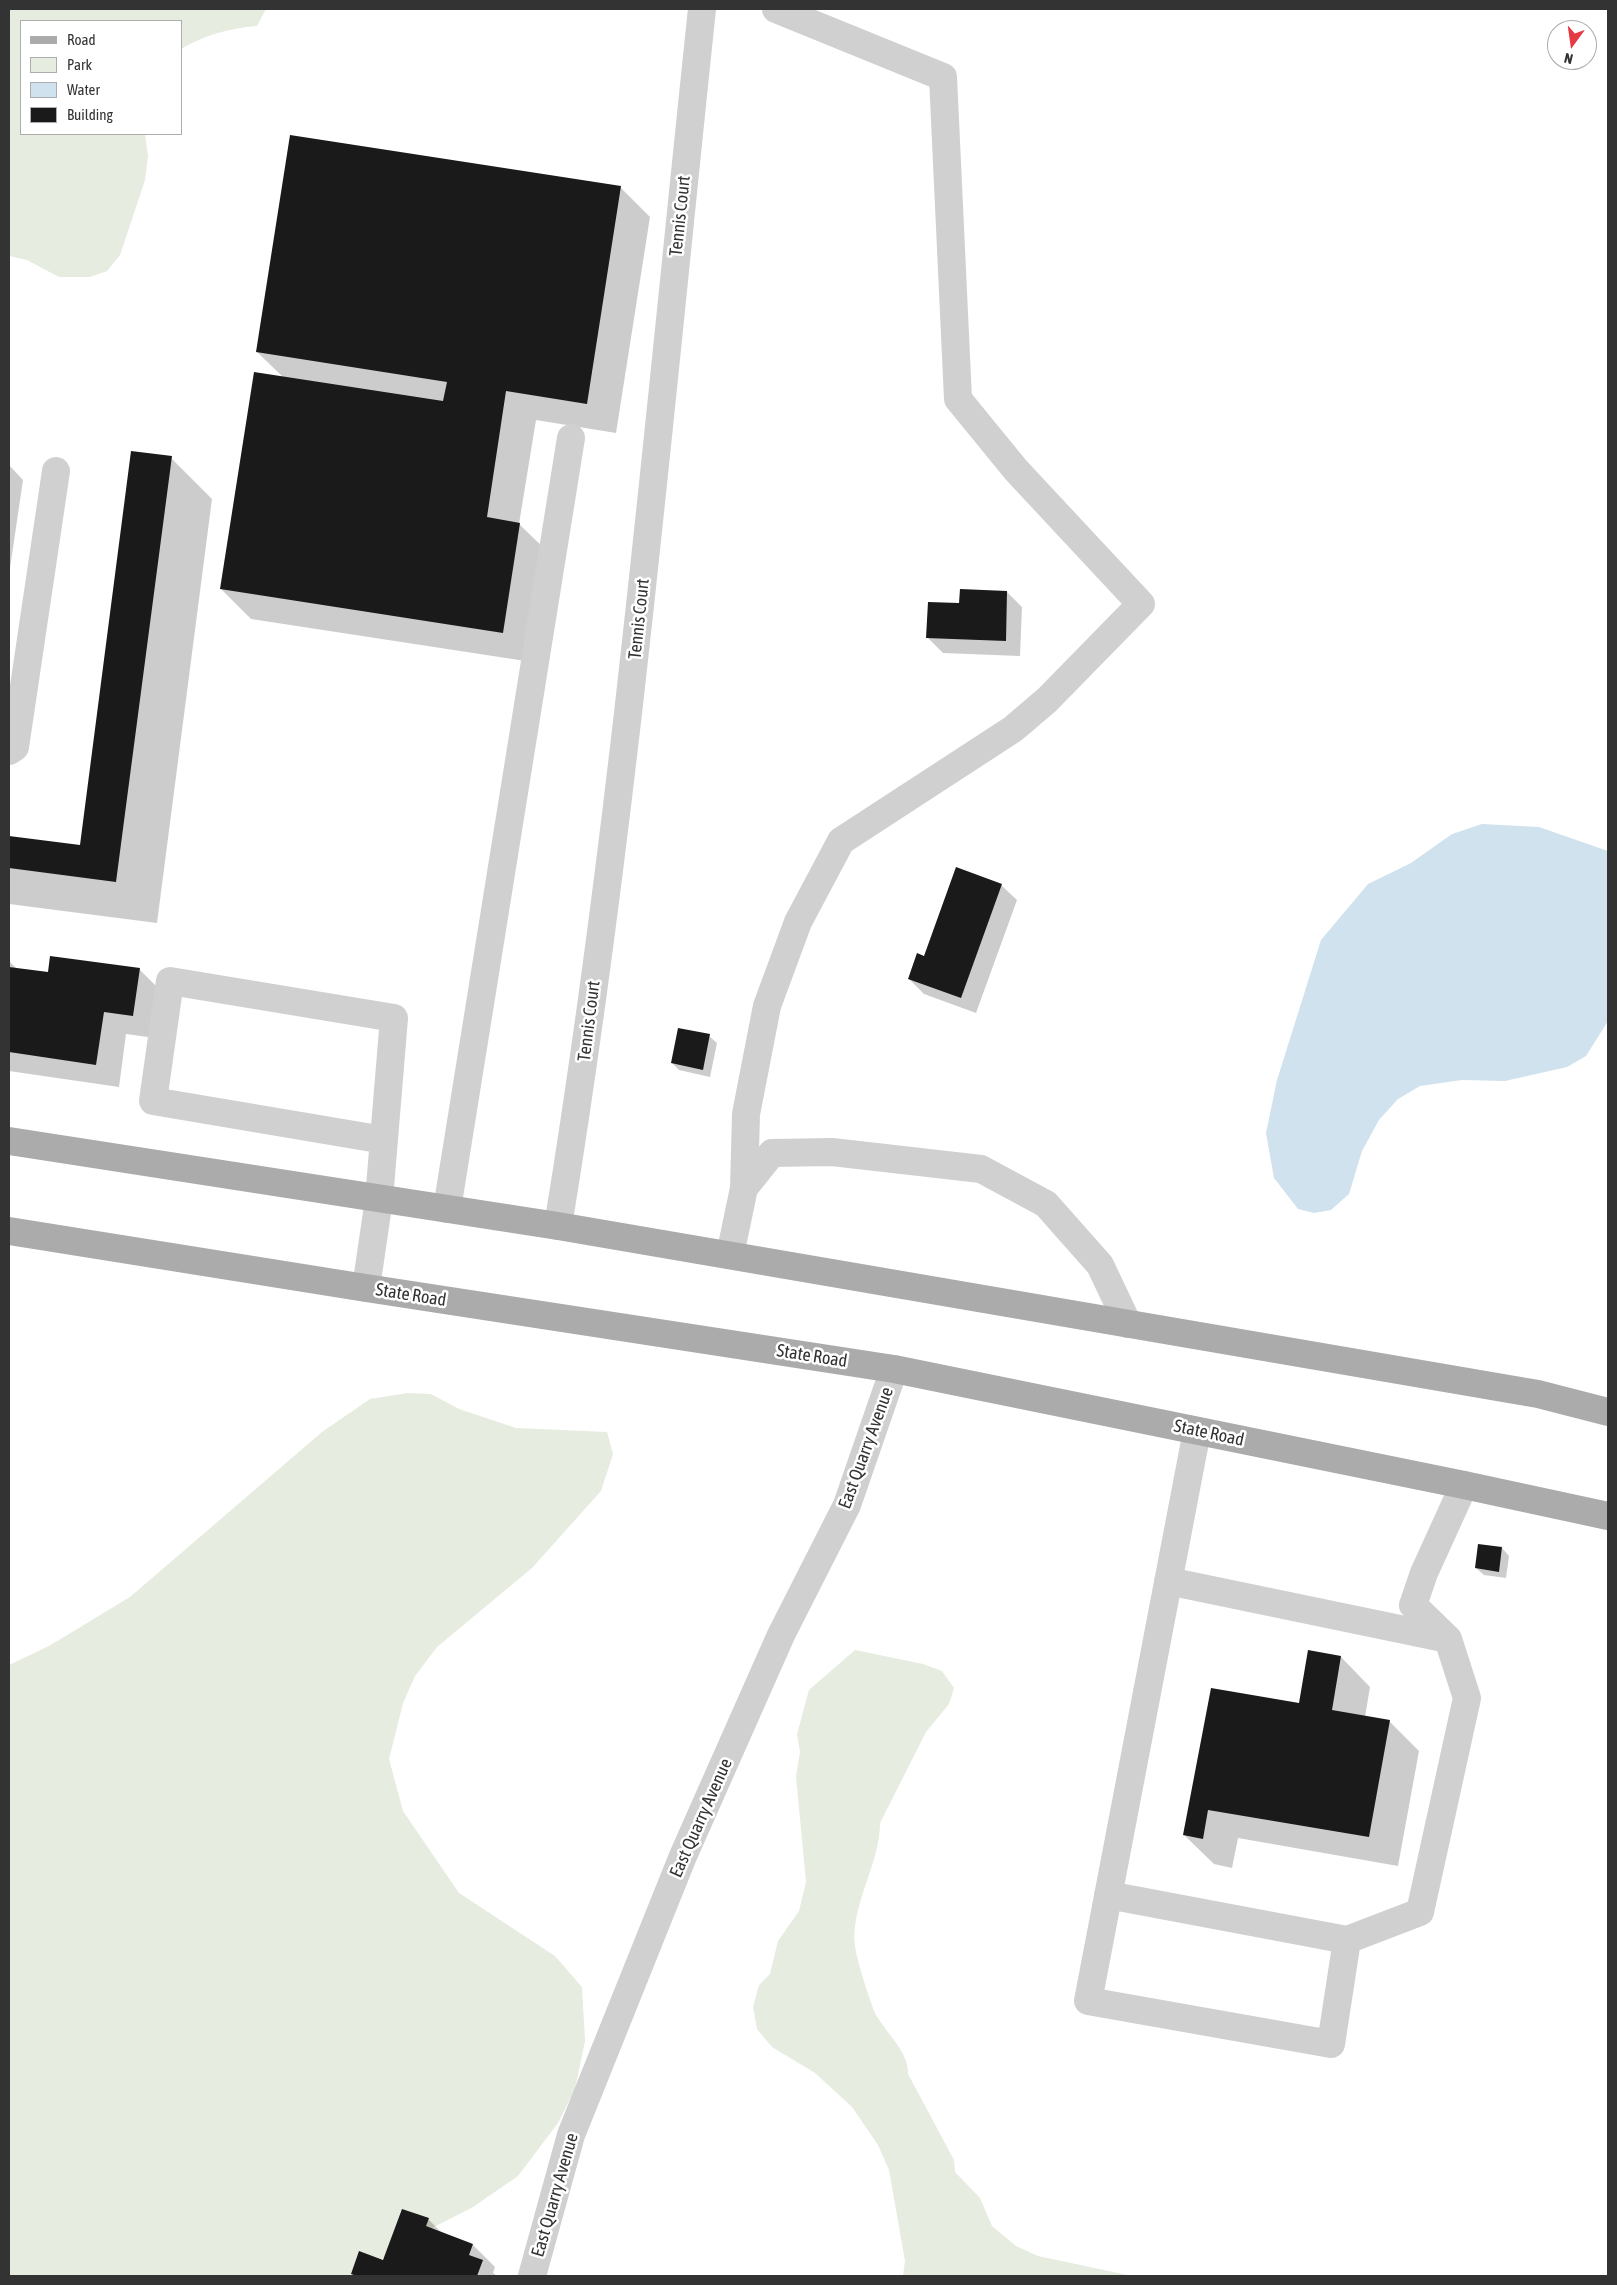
<!DOCTYPE html>
<html>
<head>
<meta charset="utf-8">
<style>
	body { margin:0 }
	#map { position:relative; width:1617px; height:2285px; overflow:hidden; background:#fff; font-family:"Asap Condensed",sans-serif }
	canvas { display:block }
	.frame { position:absolute; inset:0; border:10px solid #333; pointer-events:none }
	.legend { position:absolute; left:20px; top:20px; width:162px; height:115px; box-sizing:border-box; background:#fff; border:1px solid #adadad; margin:0; padding:6px 9px; list-style:none; font-size:15px; color:#333 }
	.legend li { display:flex; align-items:center; gap:10px; height:25px }
	.legend b { width:25px; border:1px solid #adadad }
	.north { position:absolute; left:1547px; top:20px; width:50px; height:50px; box-sizing:border-box; background:#fff; border:1px solid #adadad; border-radius:50%; rotate:194deg; font-size:14px; font-weight:700; line-height:20px; text-align:center; color:#333 }
	.north::after { content:''; display:block; margin:auto; width:18px; height:22px; background:#e63946; clip-path:polygon(50% 0,100% 100%,50% 72%,0 100%) }
</style>
</head>
<body>
<div id="map">
<canvas width="1617" height="2285"></canvas>
<div class="frame"></div>
<ul class="legend">
<li><b style="height:6px;background:#ababab"></b>Road</li>
<li><b style="height:14px;background:#e6ecdf"></b>Park</li>
<li><b style="height:14px;background:#cfe2ee"></b>Water</li>
<li><b style="height:14px;background:#1a1a1a"></b>Building</li>
</ul>
<div class="north">N</div>
</div>
<script>
const ctx = document.querySelector('canvas').getContext('2d');
ctx.lineJoin = 'round';
function fillPath(path, color) {
  ctx.fillStyle = color;
  ctx.fill(path, 'evenodd');
}
function trace(path, color, width, dash) {
  ctx.strokeStyle = color;
  ctx.lineWidth = width;
  ctx.lineCap = dash ? 'butt' : 'round';
  ctx.setLineDash(dash || []);
  ctx.stroke(path);
}
function write(font, color, halo, rows, align = 'center') {
  ctx.font = font + ' "Asap Condensed",sans-serif';
  ctx.lineWidth = 5;
  ctx.setLineDash([]);
  ctx.textBaseline = 'middle';
  ctx.strokeStyle = halo;
  ctx.fillStyle = color;
  for (const [text, x, y, turn = 0] of rows) {
    ctx.save();
    ctx.translate(x, y);
    ctx.rotate((+turn || 0) * Math.PI / 180);
    ctx.textAlign = isNaN(turn) ? turn : align;
    if (halo) ctx.strokeText(text, 0, 0);
    ctx.fillText(text, 0, 0);
    ctx.restore();
  }
}
const green = new Path2D(`
	M9,9H266L257,26C230,28 205,35 181,49V21H21V134H145L148,156L145,180L120,255L107,271L90,277H59L27,260L9,256Z
	M408,1393L431,1394L459,1409L516,1428L607,1432L613,1454L601,1491L532,1568L437,1647L415,1676L403,1703L389,1759L403,1811L459,1893L555,1956L582,1987L585,2041L575,2089L558,2123L518,2176L473,2207L393,2248L365,2276H11L9,2274V1665L49,1646L130,1597L322,1432L370,1399Z
	M855,1650L923,1664L942,1671L954,1688L949,1704L926,1732L880,1823C880,1864 850,1906 855,1946C856,1958 871,2005 876,2015C887,2034 909,2052 908,2074L954,2160L955,2172L980,2198L992,2226L1016,2246L1038,2256L1132,2276H903L905,2261L889,2170L878,2145L852,2107L815,2073L772,2047L757,2029L753,2007L759,1985L770,1974L778,1941L799,1911L806,1882L796,1776L800,1752L797,1734L809,1690Z`);
const water = new Path2D(`
	M1482,824L1539,827L1608,851V1021L1586,1056L1567,1067L1505,1081L1462,1080L1420,1086L1398,1099L1379,1120L1362,1151L1349,1194L1331,1210L1314,1213L1298,1209L1274,1178L1266,1133L1277,1080L1321,940L1368,884L1411,863L1452,834Z`);
const shadow = new Path2D(`
	M620,187L650,217L616,433L536,420L519,524L549,553L532,662L251,619L221,589L283,377L257,352Z
	M171,458L212,499L157,923L9,904V837L81,846Z
	M9,465L23,480L9,575Z
	M1007,592L1022,607L1020,656L943,653L928,638L960,604Z
	M1001,885L1017,900L976,1013L924,994L909,979L925,958Z
	M9,961L17,969L49,973L139,969L162,992L155,1038L126,1034L119,1087L9,1071Z
	M709,1036L717,1043L710,1077L679,1070L672,1063Z
	M1479,1545L1502,1548L1509,1556L1506,1578L1484,1575L1476,1568Z
	M1309,1652L1341,1657L1370,1687L1365,1717L1389,1721L1419,1751L1398,1866L1238,1838L1232,1868L1214,1864L1184,1835L1300,1704Z
	M428,2219L443,2234L473,2245L495,2267L493,2273L497,2276H355L352,2274L384,2262Z`);
const building = new Path2D(`
	M290,135L621,186L587,404L506,391L487,517L520,523L503,633L220,589L254,372L443,401L447,382L256,352Z
	M131,451L172,456L116,882L9,868V836L80,845Z
	M960,589L1007,591L1006,641L926,638L928,602L959,603Z
	M956,867L1002,884L961,998L908,979L917,953L924,956Z
	M50,956L140,968L133,1016L104,1012L96,1065L9,1052V967L48,972Z
	M678,1028L710,1034L703,1070L671,1063Z
	M1478,1544L1502,1547L1499,1572L1475,1568Z
	M1308,1650L1341,1656L1332,1710L1390,1720L1369,1837L1208,1810L1203,1839L1183,1835L1211,1688L1299,1703Z
	M402,2209L429,2218L426,2226L473,2244L469,2255L483,2260L477,2276H357L351,2274L359,2251L383,2260Z`);
const minor = new Path2D(`
	M9,751L15,747L56,471
	M744,1188L746,1114L767,1006L798,922L841,841L1013,729L1047,700L1141,604L1016,470L958,399L943,77L776,9
	M447,1209L571,438
	M558,1226C624,823 659,415 702,9
	M730,1255L744,1188L772,1153L832,1152L981,1169L1046,1204L1100,1265L1128,1324
	M366,1288L379,1199L394,1018L170,981L153,1101L384,1140
	M1197,1431L1088,2001L1331,2044L1347,1940L1420,1912L1467,1698L1448,1639L1413,1605L1424,1573L1464,1485
	M1168,1581L1448,1639
	M1108,1895L1347,1940
	M532,2276L571,2135L683,1856L781,1635L847,1505L894,1369`);
const major = new Path2D(`
	M9,1141L558,1226L1538,1394L1608,1412
	M9,1231L366,1288L894,1369L1464,1485L1608,1516`);
const streetNames = [
	["Tennis Court",680,216,-84],
	["Tennis Court",639,619,-84],
	["Tennis Court",589,1021,-83],
	["State Road",411,1295,9],
	["State Road",812,1356,9],
	["State Road",1209,1433,12],
	["East Quarry Avenue",866,1448,-70],
	["East Quarry Avenue",701,1818,-66],
	["East Quarry Avenue",555,2195,-74]
];
fillPath(green, '#e6ecdf');
fillPath(water, '#cfe2ee');
fillPath(shadow, '#0003');
fillPath(building, '#1a1a1a');
trace(minor, '#d0d0d0', 28);
trace(major, '#ababab', 28);
write('18px', '#333', '#fff', streetNames);
</script>
</body>
</html>
